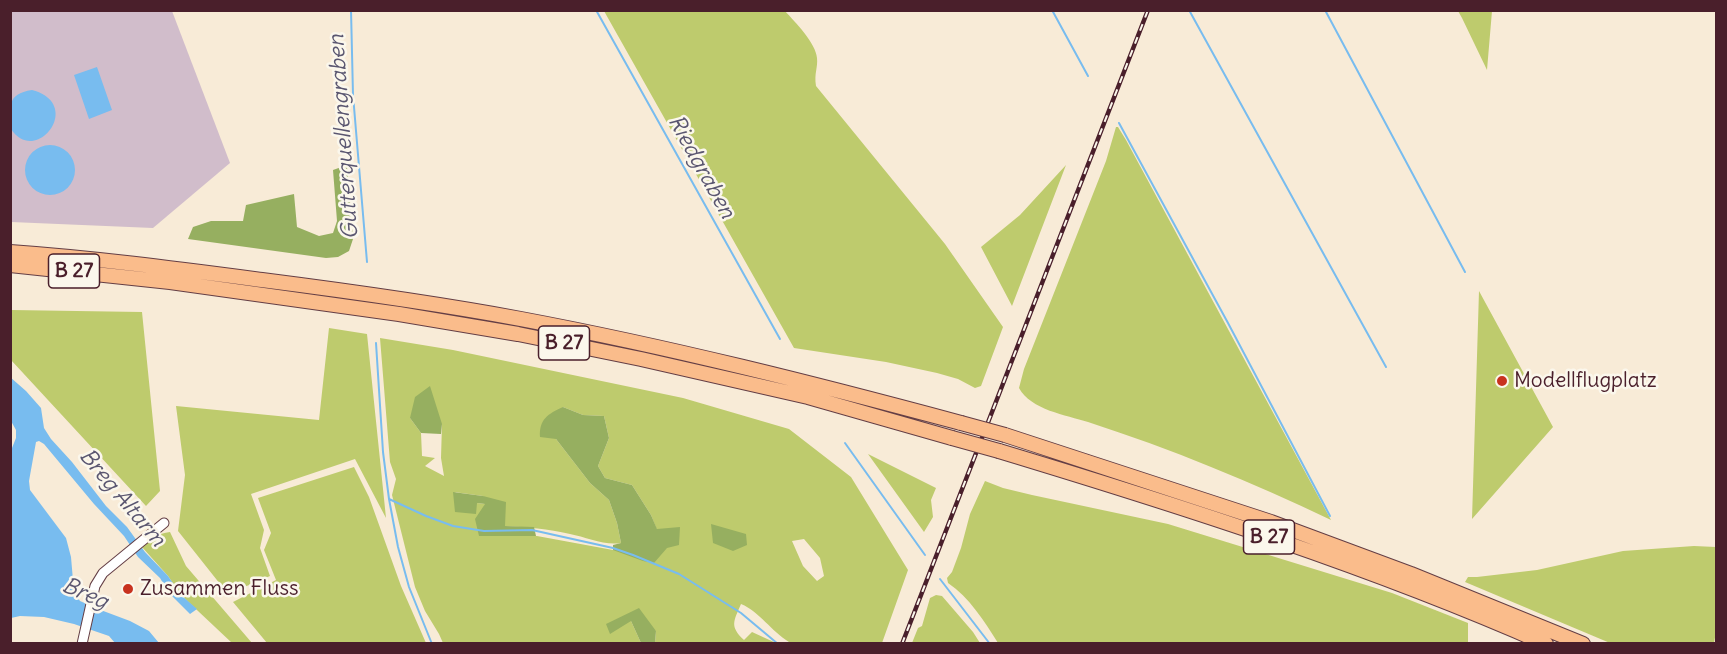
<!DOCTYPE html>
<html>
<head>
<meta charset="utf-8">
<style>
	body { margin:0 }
	#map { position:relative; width:1727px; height:654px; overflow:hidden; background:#f8ebd7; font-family:Delius,sans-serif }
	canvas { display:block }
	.frame { position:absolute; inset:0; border:12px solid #4a1f2b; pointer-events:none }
</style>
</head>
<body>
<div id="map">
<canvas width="1727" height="654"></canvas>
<div class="frame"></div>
</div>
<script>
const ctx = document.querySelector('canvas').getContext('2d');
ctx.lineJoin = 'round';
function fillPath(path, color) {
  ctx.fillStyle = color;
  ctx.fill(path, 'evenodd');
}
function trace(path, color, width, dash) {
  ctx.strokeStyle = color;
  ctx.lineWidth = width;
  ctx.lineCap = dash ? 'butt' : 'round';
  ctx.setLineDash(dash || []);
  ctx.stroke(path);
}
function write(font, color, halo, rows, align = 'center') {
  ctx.font = font + ' Delius,sans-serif';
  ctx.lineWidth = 5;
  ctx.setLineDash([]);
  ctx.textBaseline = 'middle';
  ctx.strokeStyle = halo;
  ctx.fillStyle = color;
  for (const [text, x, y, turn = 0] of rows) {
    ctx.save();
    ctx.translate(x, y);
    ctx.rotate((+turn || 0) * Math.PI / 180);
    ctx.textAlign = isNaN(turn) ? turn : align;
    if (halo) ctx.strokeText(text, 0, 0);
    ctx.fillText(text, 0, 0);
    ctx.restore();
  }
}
const industrial = new Path2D(`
	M11,11H172L230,163L153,228L11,222Z`);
const green = new Path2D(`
	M604,11H785C795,22 816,43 817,58C818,68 814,73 816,86L945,244L1003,327L981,386L975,388L958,379L937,373L886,362L794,348Z
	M1458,11H1492L1487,70L1462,18Z
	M1116,127H1118L1126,140L1331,520C1252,482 1171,449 1088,422C1066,415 1031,410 1019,388L1024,369L1106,161Z
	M1066,165L1012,306L981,247L1020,215Z
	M1479,291L1553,427L1472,519Z
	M11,310L142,312L160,491L146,506L11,360Z
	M329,328L367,334L386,518L355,459L251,494L264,530L260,548L270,576L228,594L178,531L185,475L176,406L319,420Z
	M380,338L453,350L683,398L789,429L851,477L908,570L882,643C868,643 797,646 789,642C771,631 760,612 741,604C734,621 729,626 744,640L752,632L776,643H655L656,631L631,621L641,643H443L439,634L425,611L415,587L392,495L396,479L390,462ZM563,407L583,415L604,416L609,438L598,466L605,478L632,485L651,515L657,530L613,550L537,536H480L485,504L477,503L454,492L483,496L505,526C527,527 548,529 570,534C586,537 605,546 621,543L617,523L609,500L590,483L556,439ZM410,418L442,424L441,458L444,476L425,466L435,458L422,456L421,433ZM804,539L820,558L824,576L817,581L803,566L792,541Z
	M868,454L936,488L931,500L933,517L924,532Z
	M354,467L369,497L401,586L426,643H267L233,602L276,580L264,550L271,533L258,498Z
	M985,481L1003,488L1032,495L1168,524L1392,593L1468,623V643H998C985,622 969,597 948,583L947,578L952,572L961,548L970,514Z
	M170,532L186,566L252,643H232L181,595L168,576L142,547C151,540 158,533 170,532Z
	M1694,546L1716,547V632L1714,643H1610L1465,582L1468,577H1477L1537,570L1623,551Z
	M936,595L942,596L973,632L980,643H912L918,628L922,626L930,598Z`);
const forest = new Path2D(`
	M347,165L353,239L349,251L338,257L326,258L188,239L193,227L211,221H243L246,205L294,194L297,227L319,236L333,233L337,221L333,170Z
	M430,386L442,424L441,434L421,433L410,418L415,397Z
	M563,407L583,415L604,416L609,438L598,466L605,478L632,485L651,515L657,529L680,527L679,545L667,548L654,563L643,561L613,550V545L621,543L617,523L609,500L590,483L556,439L540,437C539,419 548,414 563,407Z
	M453,492L483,496L506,502L505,526L534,527L536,536H479L475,519L485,504L477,503L476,514L455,512Z
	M711,524L746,534L747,545L733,551L713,543Z
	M639,608L656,631L655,643H641L631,621L610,634L606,624Z`);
const water = new Path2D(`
	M97,67L112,110L89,119L74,75Z
	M32,90C85,104 36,167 11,129C10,107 6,94 32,90Z
	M25 170a25 25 0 1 1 50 0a25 25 0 1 1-50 0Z
	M10,377L26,391L41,408L44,428L51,439L72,462L106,506L127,527L145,552L168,576L181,595L197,609L190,614L169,593L160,578L138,557L124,536L94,504L44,444L39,441L36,442L29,481L30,490L66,538L71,557L74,592L80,601L98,609L130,621L149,631L159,643H115L109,636L74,624L44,617L20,616L11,618L10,453L16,438V430L11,421Z`);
const stream = new Path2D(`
	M351,10L353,95L367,262
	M596,10L780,339
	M1052,10L1088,76
	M1189,10L1386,367
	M1325,10L1465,272
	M1119,123L1228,323L1330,516
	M376,343L383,452L389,499L398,547L409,587L432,644
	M845,443L925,555
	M389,499L426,516L453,526L484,531L532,530L613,548L633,555L679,574L741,613L778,644
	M940,579L990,644`);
const minor = new Path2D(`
	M82,644L95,586L103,573L164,523`);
const highway = new Path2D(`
	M10,252C95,258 178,269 262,280C348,291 435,303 521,319C670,347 816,384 961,423
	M10,265L170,282L399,314L518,334L641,359L808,397L952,438
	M1005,435L1271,522L1411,574L1583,644
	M999,451C1184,507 1369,566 1546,644`);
const rail = new Path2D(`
	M902,644L1148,10`);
const highwayBridge = new Path2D(`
	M961,423L1005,435
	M952,438L999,451`);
const markers = [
	[1502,381,6,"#c8321e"],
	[128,589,6,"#c8321e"]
];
const shields = [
	[74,271,51],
	[564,343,51],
	[1269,537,51]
];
const shieldNames = [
	["B 27",74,271],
	["B 27",564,343],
	["B 27",1269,537]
];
const poiNames = [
	["Modellflugplatz",1514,381],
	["Zusammen Fluss",140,589]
];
const waterNames = [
	["Gutterquellengraben",344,137,-94],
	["Riedgraben",701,167,61],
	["Breg Altarm",122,498,50],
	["Breg",85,594,23]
];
fillPath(industrial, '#d1bdcb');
fillPath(green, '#becb6d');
fillPath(forest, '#96af60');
fillPath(water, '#78bcef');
trace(stream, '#78bcef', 2);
trace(minor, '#643e45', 11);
trace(highway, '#643e45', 16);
trace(minor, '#fff', 9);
trace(highway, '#fabc8b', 14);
trace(rail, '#4a1f2b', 4.5);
trace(rail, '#fbf7ec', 2, [7]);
trace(highwayBridge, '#643e45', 16, []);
trace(highwayBridge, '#fabc8b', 14);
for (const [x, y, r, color] of markers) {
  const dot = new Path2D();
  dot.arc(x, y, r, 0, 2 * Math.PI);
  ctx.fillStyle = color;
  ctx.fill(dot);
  trace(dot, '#fbf7ec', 2);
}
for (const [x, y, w] of shields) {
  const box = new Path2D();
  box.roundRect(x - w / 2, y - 17, w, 34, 4.5);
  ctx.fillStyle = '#fbf7ec';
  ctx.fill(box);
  trace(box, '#4a1f2b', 1.5);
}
write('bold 20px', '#4a1f2b', null, shieldNames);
write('21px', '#4a1f2b', '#fbf7ec', poiNames, 'left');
write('italic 22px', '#5a5670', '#fbf7ec', waterNames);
</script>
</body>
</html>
